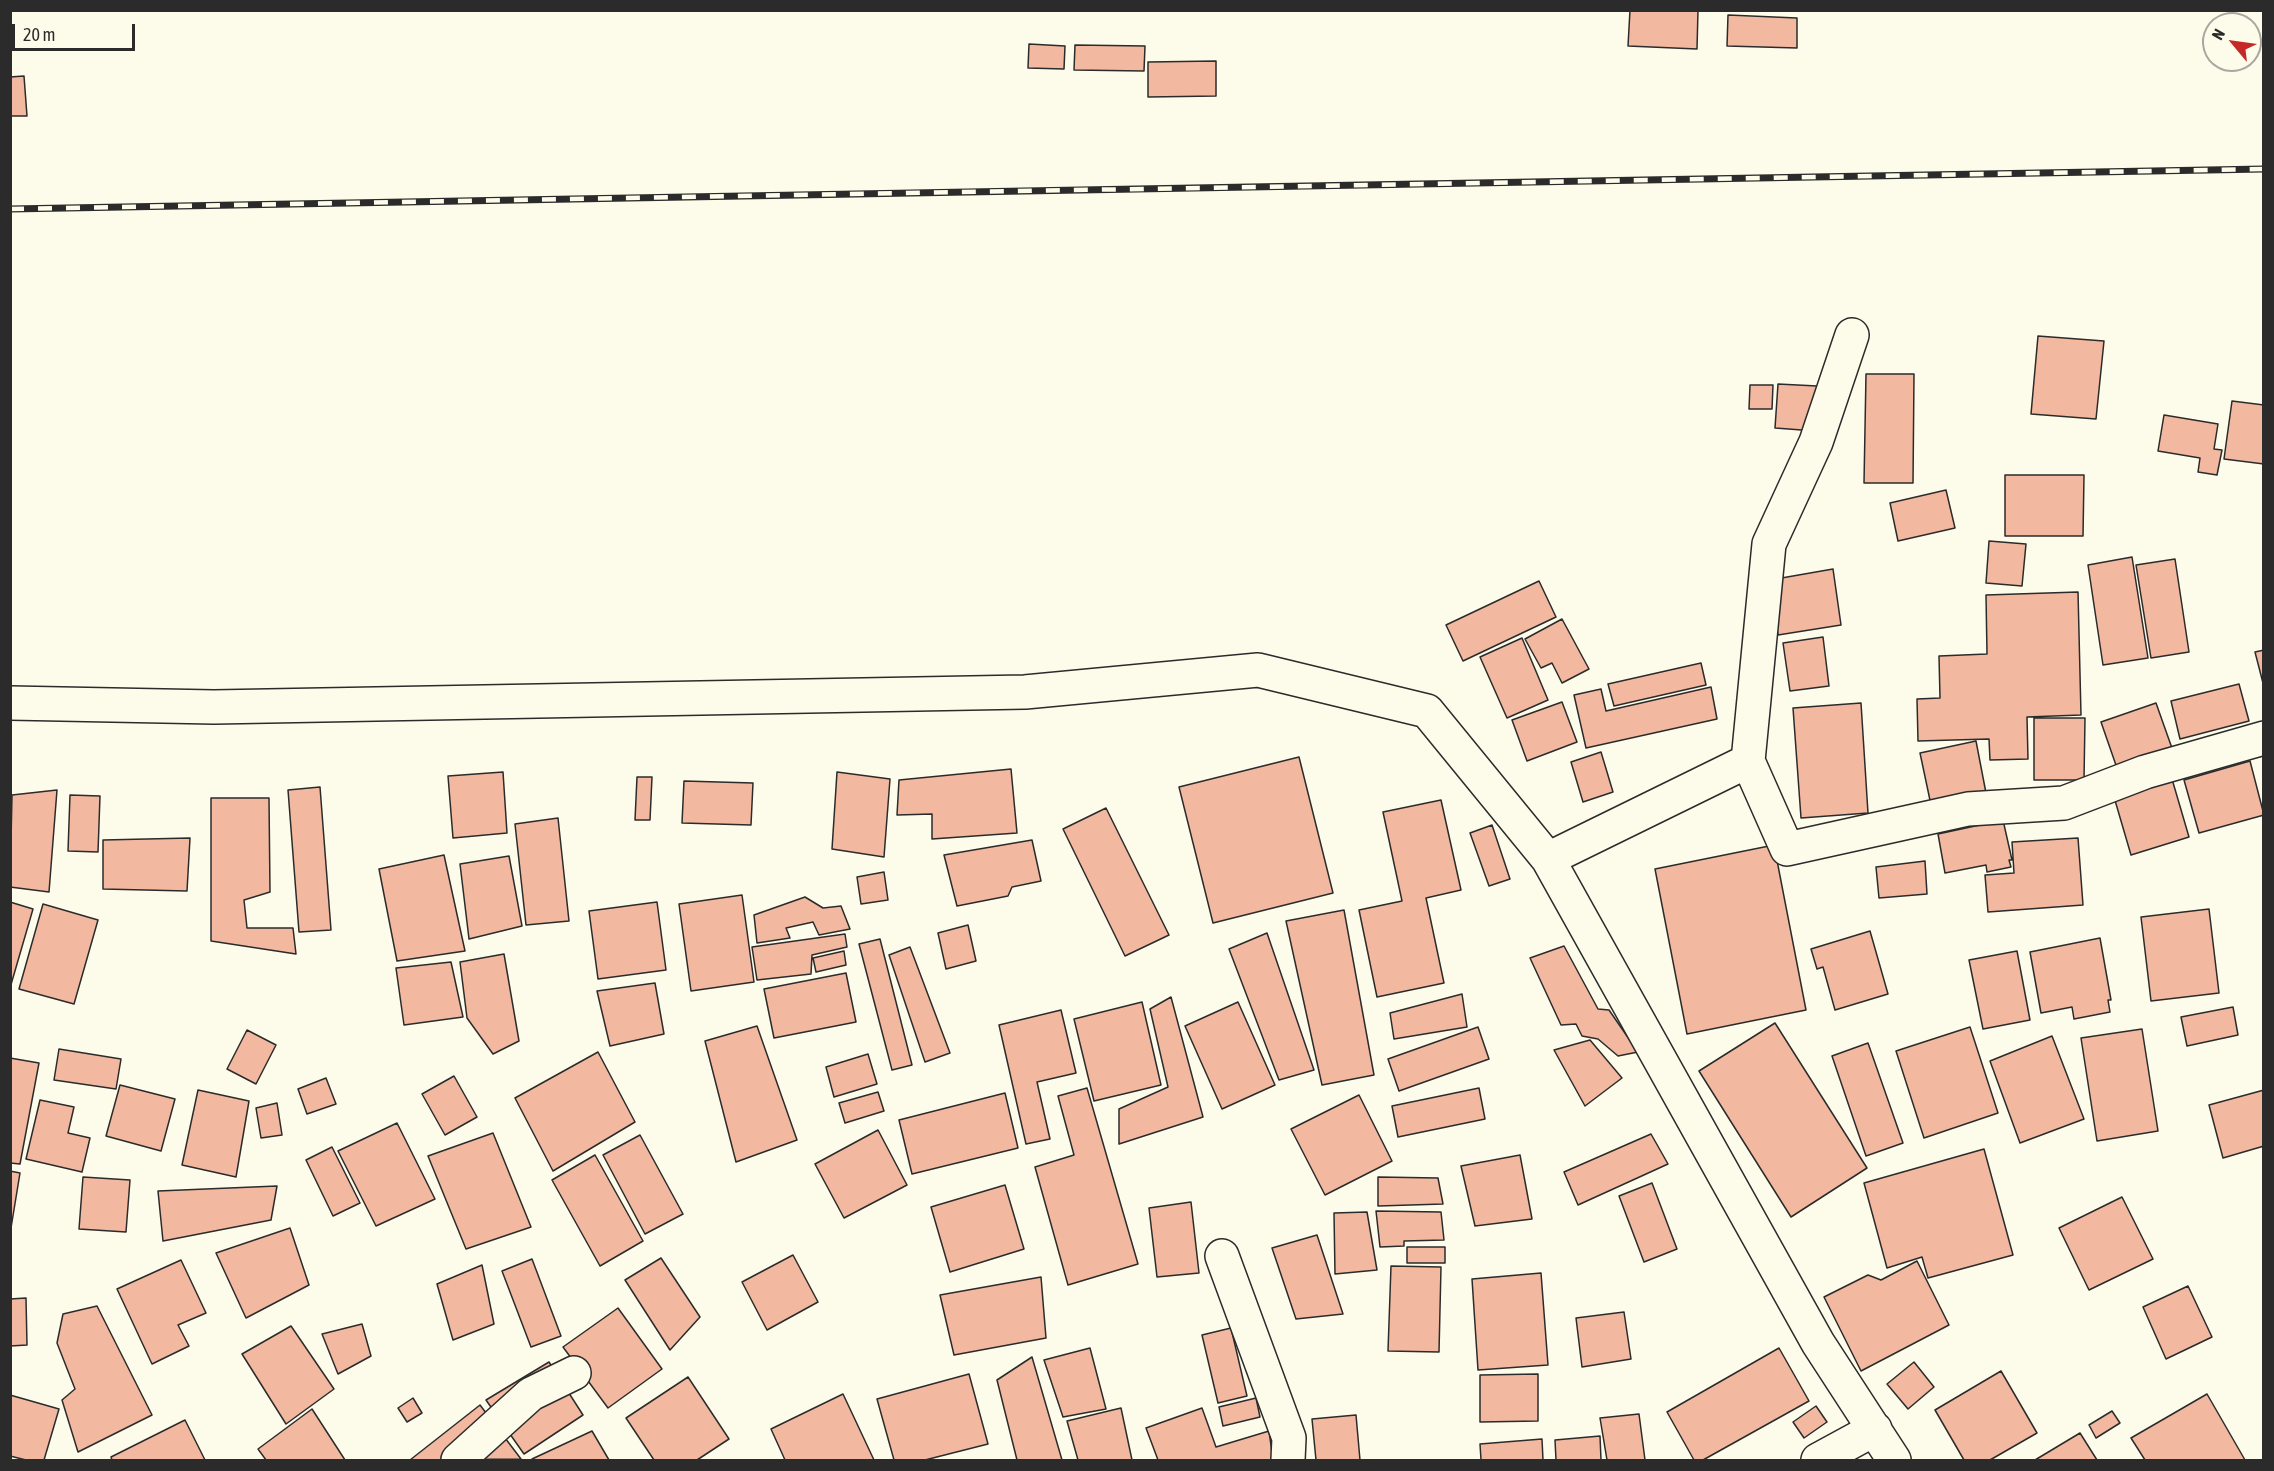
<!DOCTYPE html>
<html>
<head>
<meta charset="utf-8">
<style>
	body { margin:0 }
	#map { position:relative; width:2274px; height:1471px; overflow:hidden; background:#fdfbea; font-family:"Asap Condensed",sans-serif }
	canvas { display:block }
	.frame { position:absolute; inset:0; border:12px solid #2b2b2b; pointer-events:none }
	.north { position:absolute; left:2202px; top:12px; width:60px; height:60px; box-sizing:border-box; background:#fdfbea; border:2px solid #a9a89e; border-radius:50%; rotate:299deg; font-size:16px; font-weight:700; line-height:24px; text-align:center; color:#2b2b2b }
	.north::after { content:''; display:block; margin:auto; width:21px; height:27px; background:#c62828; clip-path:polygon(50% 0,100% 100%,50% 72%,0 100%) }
	.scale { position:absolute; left:12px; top:24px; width:123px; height:27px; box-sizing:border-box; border:3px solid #2b2b2b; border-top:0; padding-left:8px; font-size:18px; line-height:21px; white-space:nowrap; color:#2b2b2b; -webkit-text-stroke:4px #fdfbea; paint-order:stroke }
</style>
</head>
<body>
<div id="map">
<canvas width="2274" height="1471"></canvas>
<div class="frame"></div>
<div class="north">N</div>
<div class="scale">20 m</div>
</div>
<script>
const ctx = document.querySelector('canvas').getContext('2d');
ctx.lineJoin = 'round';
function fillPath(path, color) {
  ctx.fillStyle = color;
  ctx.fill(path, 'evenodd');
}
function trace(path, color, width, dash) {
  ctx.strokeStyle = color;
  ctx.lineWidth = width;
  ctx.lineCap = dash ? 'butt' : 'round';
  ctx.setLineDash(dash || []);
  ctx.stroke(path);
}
const building = new Path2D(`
	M1630,10H1698L1697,49L1628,46Z
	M1728,15L1797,18V48L1727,46Z
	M1029,44L1065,46L1064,69L1028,68Z
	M1075,45L1145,46L1144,71L1074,70Z
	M1216,61V96L1148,97V62Z
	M24,76L27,116H10V77Z
	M2038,336L2104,341L2096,419L2031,414Z
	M1866,374H1914L1913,483H1864Z
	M1778,384L1817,386L1815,431L1775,428Z
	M1750,385H1773L1772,409H1749Z
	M2232,401L2264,405V464L2224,459Z
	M2164,415L2218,424L2214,449L2222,450L2217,475L2198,472L2200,458L2158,451Z
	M2005,475H2084L2083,536H2005Z
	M1946,490L1955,528L1898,541L1890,503Z
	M1989,541L2026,544L2022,586L1986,583Z
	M2132,557L2148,658L2103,665L2088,565Z
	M2175,559L2189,652L2151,658L2136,565Z
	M1833,569L1841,625L1778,635L1770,580Z
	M1539,581L1556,617L1463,661L1446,625Z
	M2078,592L2081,715L2027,717L2028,759L1990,760L1989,739L1918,741L1917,699L1940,698L1939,656L1987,654L1986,595Z
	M1562,619L1589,669L1562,683L1552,663L1541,668L1525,639Z
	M1823,637L1829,686L1790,691L1783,643Z
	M1522,638L1548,700L1507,718L1480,657Z
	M2264,650V687L2255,652Z
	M1701,663L1706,685L1614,706L1608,684Z
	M2239,684L2249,721L2180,739L2171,701Z
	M1711,687L1717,719L1586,748L1574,695L1601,689L1606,711Z
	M1562,702L1577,742L1527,761L1512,720Z
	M1861,703L1868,813L1801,818L1793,708Z
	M2156,703L2173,751L2118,771L2101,722Z
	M2034,718H2085L2084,780H2034Z
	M1976,741L1986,793L1931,805L1920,753Z
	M1601,752L1613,792L1583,802L1571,762Z
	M1299,757L1333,893L1213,923L1179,787Z
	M2250,761L2264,815L2199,833L2184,780Z
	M1011,769L1017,833L932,839V814L897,815L899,780Z
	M503,772L507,833L453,838L448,776Z
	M837,772L890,779L884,857L832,849Z
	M637,777H652L650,820H635Z
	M2172,779L2189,837L2131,855L2114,797Z
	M684,781L753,783L751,825L682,823Z
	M320,787L331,930L299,932L288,790Z
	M57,790L49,892L10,887L12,795Z
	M70,795L100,796L98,852L68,851Z
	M211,798H269L270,892L244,900L247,928H293L296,954L211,941Z
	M1441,800L1461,890L1426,898L1444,983L1377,997L1359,910L1402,901L1383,812Z
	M1106,808L1169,935L1125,956L1063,829Z
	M558,818L569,921L526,925L515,824Z
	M2003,820L2012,860H2009L2011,867L1987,872L1986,865L1945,873L1938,834Z
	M1492,825L1510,879L1489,886L1470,833Z
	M190,838L187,891L103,889V840Z
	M2078,838L2083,905L1988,912L1985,875L2014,873L2012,842Z
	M1032,840L1041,881L1012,887L1008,896L957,906L944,855Z
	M1774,845L1806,1010L1687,1034L1655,869Z
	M444,855L465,951L397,961L379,869Z
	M509,856L522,926L469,939L460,864Z
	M1925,861L1927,894L1879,898L1876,867Z
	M884,872L888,900L861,904L857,877Z
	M742,895L754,982L691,991L679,904Z
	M805,897L823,908L841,906L850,929L819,935L813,922L786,928L790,938L757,943L754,915Z
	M10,902L33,909L10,988Z
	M657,902L666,970L598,979L589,911Z
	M43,904L98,920L74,1004L19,989Z
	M2209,909L2219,993L2151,1001L2141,917Z
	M1344,910L1374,1075L1322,1085L1286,921Z
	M968,925L976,961L946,969L938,933Z
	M1870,931L1888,994L1835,1010L1823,967L1817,969L1811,949Z
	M1267,933L1314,1070L1279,1080L1229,949Z
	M845,934L847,947L812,955L811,974L757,980L752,947Z
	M2100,938L2111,1000H2108L2110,1012L2074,1019L2072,1007L2041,1013L2030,952Z
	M880,939L912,1065L892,1070L859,944Z
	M1564,946L1598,1009L1609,1010L1638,1052L1618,1056L1598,1039L1582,1036L1576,1024L1561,1025L1530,958Z
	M910,947L950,1053L925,1062L889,955Z
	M844,951L846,965L816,972L813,958Z
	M2017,951L2030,1020L1983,1029L1969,960Z
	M504,954L519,1041L493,1054L467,1018L460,962Z
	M451,962L463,1017L404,1025L396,968Z
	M846,973L856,1022L774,1038L764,989Z
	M655,983L664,1034L610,1046L597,991Z
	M1462,994L1467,1027L1394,1039L1390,1013Z
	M1171,997L1203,1117L1119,1144V1109L1168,1087L1150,1009Z
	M1142,1002L1161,1085L1094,1101L1074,1019Z
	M1238,1002L1275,1085L1222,1109L1185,1026Z
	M2233,1007L2238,1035L2187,1046L2181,1017Z
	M1061,1010L1076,1073L1037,1082L1050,1139L1026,1144L999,1025Z
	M1775,1023L1867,1168L1791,1217L1699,1071Z
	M757,1026L797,1140L736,1162L705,1041Z
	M1478,1027L1489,1059L1399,1091L1388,1059Z
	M1970,1027L1998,1113L1924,1138L1896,1051Z
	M2142,1029L2158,1131L2097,1141L2081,1038Z
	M247,1030L276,1045L256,1084L227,1069Z
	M2052,1036L2084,1119L2020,1143L1990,1061Z
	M1590,1040L1622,1078L1585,1106L1554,1050Z
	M1868,1043L1903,1143L1866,1156L1832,1056Z
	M59,1049L121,1059L116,1089L54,1080Z
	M598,1052L635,1122L553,1171L515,1098Z
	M868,1054L877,1084L834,1097L826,1067Z
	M10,1058L39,1063L20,1164L10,1163Z
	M454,1076L477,1117L445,1135L422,1094Z
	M326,1078L336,1104L307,1114L298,1089Z
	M120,1085L175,1099L161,1151L106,1136Z
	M1087,1088L1138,1264L1068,1285L1035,1167L1074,1155L1058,1096Z
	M1479,1088L1485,1119L1398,1137L1392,1106Z
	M198,1090L249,1101L236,1177L182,1165Z
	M2264,1090V1146L2223,1158L2209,1105Z
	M878,1092L884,1111L845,1123L839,1103Z
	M1005,1093L1018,1148L912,1174L899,1120Z
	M1359,1095L1392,1161L1325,1195L1291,1129Z
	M40,1100L74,1107L68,1133L90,1138L82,1172L26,1159Z
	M277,1103L282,1135L261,1138L256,1108Z
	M397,1123L435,1199L376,1226L338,1151Z
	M878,1130L907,1185L844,1218L815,1164Z
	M493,1133L531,1227L466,1249L428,1156Z
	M1651,1134L1668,1164L1578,1205L1564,1172Z
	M640,1135L683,1214L645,1234L603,1155Z
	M332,1147L360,1203L333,1216L306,1160Z
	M1984,1149L2013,1255L1928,1278L1922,1257L1887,1268L1864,1183Z
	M595,1155L643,1241L600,1266L552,1180Z
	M1520,1155L1532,1219L1475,1226L1461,1166Z
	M10,1171L20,1173L10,1234Z
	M83,1177L130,1180L126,1232L79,1229Z
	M1378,1177L1438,1178L1443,1204L1378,1206Z
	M1652,1183L1677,1249L1644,1262L1619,1196Z
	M1005,1185L1024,1249L950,1272L931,1207Z
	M277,1186L271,1220L163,1241L158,1191Z
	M2122,1197L2153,1259L2089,1290L2059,1228Z
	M1191,1202L1199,1273L1157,1277L1149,1208Z
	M1376,1211L1441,1212L1444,1240L1404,1241V1246L1380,1247Z
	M1367,1212L1377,1270L1335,1274L1334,1213Z
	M290,1228L309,1285L246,1318L216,1253Z
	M1317,1235L1343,1314L1296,1319L1272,1248Z
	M1407,1247H1445V1263H1407Z
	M793,1255L818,1302L767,1330L742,1282Z
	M661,1258L700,1317L670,1350L625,1280Z
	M532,1259L561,1336L531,1347L502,1271Z
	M181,1260L206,1313L178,1325L189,1346L152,1364L117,1289Z
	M1917,1261L1949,1325L1861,1371L1824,1297L1868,1275L1881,1280Z
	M482,1265L494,1324L453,1340L437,1284Z
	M1391,1266L1441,1267L1439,1352L1388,1351Z
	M1541,1273L1548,1365L1478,1370L1472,1279Z
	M1041,1277L1046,1338L954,1355L940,1295Z
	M2188,1286L2212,1337L2166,1359L2143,1307Z
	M26,1298L27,1345L10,1346V1299Z
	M97,1306L152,1415L78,1452L62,1400L75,1389L57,1343L63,1314Z
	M618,1308L662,1369L608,1408L563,1347Z
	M1624,1312L1631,1359L1582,1367L1576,1318Z
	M362,1324L371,1356L338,1374L322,1334Z
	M291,1326L334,1389L286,1424L242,1354Z
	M1231,1328L1247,1396L1218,1403L1202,1335Z
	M1090,1348L1106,1409L1063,1417L1044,1360Z
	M1779,1348L1809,1401L1703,1460H1694L1667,1412Z
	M1032,1357L1062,1460H1017L997,1380Z
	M549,1362L583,1415L524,1454L486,1400Z
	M1914,1362L1934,1387L1908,1409L1887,1384Z
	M2001,1371L2037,1433L1990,1460H1964L1935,1410Z
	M969,1374L988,1444L925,1460H894L877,1399Z
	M1538,1374V1421L1480,1422V1375Z
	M688,1377L729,1439L697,1460H654L626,1418Z
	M843,1394L874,1460H785L771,1429Z
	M2207,1394L2245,1460H2145L2131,1438Z
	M10,1395L59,1409L44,1460H26L10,1456Z
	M413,1398L422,1413L407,1422L398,1408Z
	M1256,1398L1260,1417L1223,1426L1219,1407Z
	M480,1405L521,1459L411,1460H410Z
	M1816,1406L1827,1422L1804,1438L1793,1422Z
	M1121,1408L1132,1460H1078L1067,1421Z
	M1202,1408L1216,1447L1269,1431L1273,1460H1158L1146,1428Z
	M312,1409L345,1460H266L258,1449Z
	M2112,1411L2120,1423L2096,1438L2089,1425Z
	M1639,1414L1645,1460H1607L1600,1418Z
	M1356,1415L1360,1460H1316L1312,1419Z
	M185,1420L205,1460H112L111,1457Z
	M592,1431L609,1460H533L532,1459Z
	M2080,1433L2097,1460H2035Z
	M1600,1436L1601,1460H1556L1555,1440Z
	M1542,1439L1543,1460H1481L1480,1444Z`);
const minor = new Path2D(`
	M10,703L214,707L1025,692L1258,670L1427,711L1548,859L1818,1343L1894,1460
	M1748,761L1787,849L1968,809L2064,803L2145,772L2264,738
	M1548,859L1748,761L1769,544L1816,442L1852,335
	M1222,1256L1289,1438L1288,1460
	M458,1460L531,1394L574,1373
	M1818,1460L1875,1429`);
const rail = new Path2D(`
	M10,209L2264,169`);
fillPath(building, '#f2b8a0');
trace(building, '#2b2b2b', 1.5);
trace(minor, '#2b2b2b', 36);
trace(minor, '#fdfbea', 33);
trace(rail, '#2b2b2b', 7);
trace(rail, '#fdfbea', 4.5, [14]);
</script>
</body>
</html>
